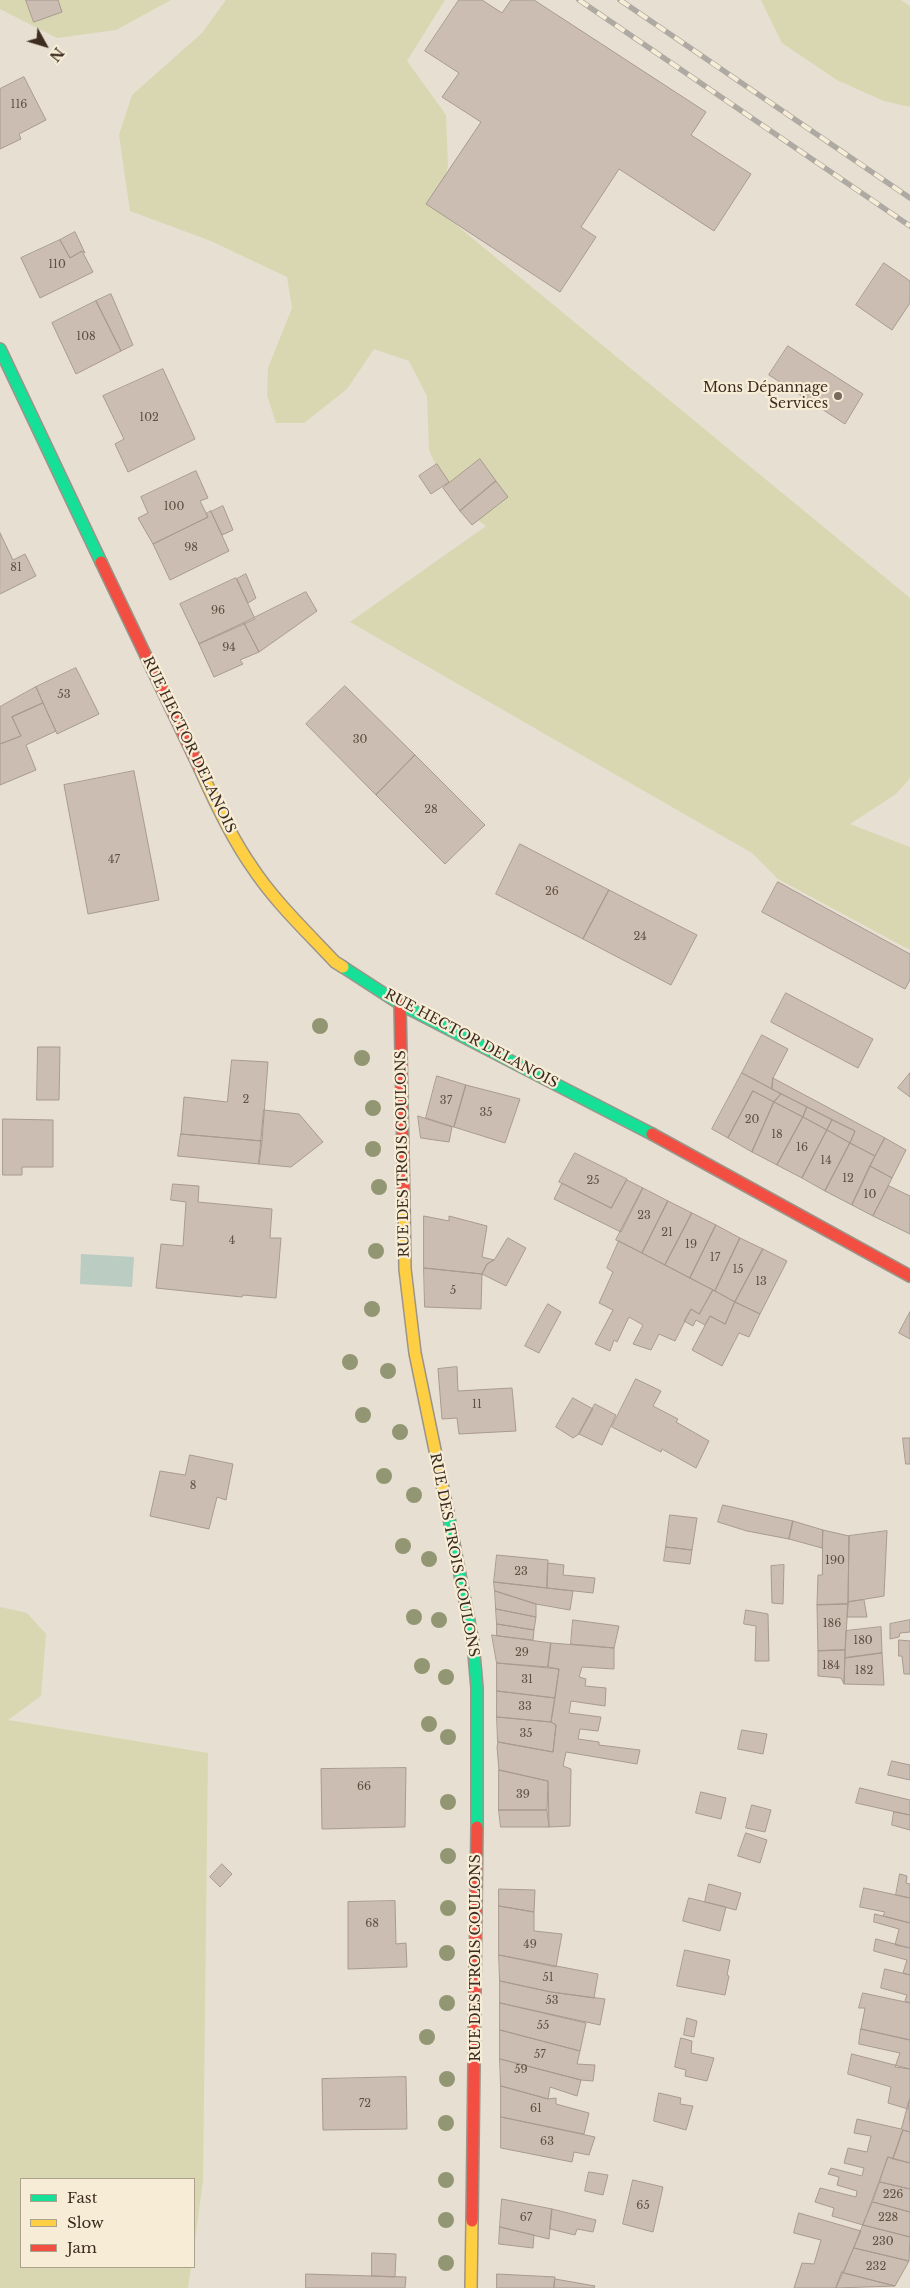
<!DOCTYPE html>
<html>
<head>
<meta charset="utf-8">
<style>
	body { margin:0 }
	#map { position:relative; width:910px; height:2288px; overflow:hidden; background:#e7dfd1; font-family:"Libre Baskerville",serif }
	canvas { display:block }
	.legend { position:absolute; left:20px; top:2178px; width:175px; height:90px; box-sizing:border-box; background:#f7edd7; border:1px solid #ada08d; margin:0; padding:6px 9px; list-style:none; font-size:15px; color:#3d2c1f }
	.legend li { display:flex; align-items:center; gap:10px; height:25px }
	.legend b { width:25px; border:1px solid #ada08d }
	.north { position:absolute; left:20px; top:20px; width:50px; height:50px; -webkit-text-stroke:4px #f7edd7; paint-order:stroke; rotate:129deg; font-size:14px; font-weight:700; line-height:20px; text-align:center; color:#3d2c1f }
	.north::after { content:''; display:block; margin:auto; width:18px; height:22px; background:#3d2c1f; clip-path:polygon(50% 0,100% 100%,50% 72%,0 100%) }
</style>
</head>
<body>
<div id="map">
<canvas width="910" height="2288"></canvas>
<ul class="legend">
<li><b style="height:6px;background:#16e098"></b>Fast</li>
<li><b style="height:6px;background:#ffcf43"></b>Slow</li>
<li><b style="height:6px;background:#f24e42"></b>Jam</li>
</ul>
<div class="north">N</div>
</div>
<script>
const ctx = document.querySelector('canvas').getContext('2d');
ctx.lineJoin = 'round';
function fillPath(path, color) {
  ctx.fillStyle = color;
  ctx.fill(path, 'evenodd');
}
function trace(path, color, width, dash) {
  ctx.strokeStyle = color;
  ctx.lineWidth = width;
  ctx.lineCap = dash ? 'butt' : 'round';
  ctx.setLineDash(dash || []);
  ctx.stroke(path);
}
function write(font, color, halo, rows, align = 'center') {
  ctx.font = font + ' "Libre Baskerville",serif';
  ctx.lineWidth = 4.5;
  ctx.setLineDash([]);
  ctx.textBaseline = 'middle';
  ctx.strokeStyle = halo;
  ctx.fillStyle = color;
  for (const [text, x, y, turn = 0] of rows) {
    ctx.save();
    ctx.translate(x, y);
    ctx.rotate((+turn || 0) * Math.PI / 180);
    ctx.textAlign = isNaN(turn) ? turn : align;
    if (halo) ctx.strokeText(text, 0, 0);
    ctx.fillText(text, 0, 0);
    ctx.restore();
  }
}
const green = new Path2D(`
	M0,0H171L116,30L57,38L0,9Z
	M226,0H445L407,61L446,115L448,165L438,210L910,598V778L896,794L850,824L910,847V950L778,879L752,853L350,622L486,526L452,502L429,450L427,396L409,361L374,349L347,389L304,423H276L267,395L268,368L292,308L287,277L211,241L130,211L119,135L132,95L202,33Z
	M761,0H901L910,6V107L884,101L837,80L782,43Z
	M0,1607L27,1613L46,1634L41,1696L8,1720L208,1753L203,2180L194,2248V2179H21V2267H191L188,2288H0Z`);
const water = new Path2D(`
	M81,1254L134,1257L132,1287L80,1284Z`);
const building = new Path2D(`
	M26,0H58L62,12L34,22Z
	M459,0H482L502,13L511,0H534L706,112L691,135L751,174L714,231L619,169L581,227L596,237L560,292L426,204L481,122L442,97L459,73L425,51Z
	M24,77L46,120L19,134L21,139L0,149V89Z
	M75,232L85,253L82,251L70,258L60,240Z
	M60,240L70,258L82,251L93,272L40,298L21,258Z
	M884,263L910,281V303L892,330L856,305Z
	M111,294L133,345L121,351L96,301Z
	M96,301L121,351L76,374L52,323Z
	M788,346L863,394L845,424L769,375Z
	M163,369L195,439L128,472L115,444L124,439L103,396Z
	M480,459L496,481L460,511L443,488Z
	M437,464L449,482L431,494L419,476Z
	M196,471L208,498L200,501L208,517L153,544L138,518L148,513L141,497Z
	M496,481L508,497L472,525L460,511Z
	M223,506L233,530L222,535L211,512Z
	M211,511L229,551L170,580L153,544L208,517L206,514Z
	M0,533L13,560L25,554L36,576L0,594Z
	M246,574L256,598L248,603L237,579Z
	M236,578L255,619L199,644L180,604Z
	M306,592L317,611L259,652L244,623Z
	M244,623L259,652L240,660L243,664L214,677L199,644Z
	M76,668L99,714L57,734L36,687Z
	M345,686L415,755L376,795L306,724Z
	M36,687L43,703L12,717L21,736L0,744V707Z
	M43,703L56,731L26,745L36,770L0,785V744L21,736L12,717Z
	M415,755L485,825L445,864L376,795Z
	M134,771L159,900L88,914L64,785Z
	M520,844L609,890L583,939L496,894Z
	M778,882L910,954V980L905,989L762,912Z
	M609,890L697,935L671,985L583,939Z
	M786,993L873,1039L858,1068L771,1022Z
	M762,1035L788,1049L773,1078L772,1089L742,1073Z
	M38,1047H60L59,1100H37Z
	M232,1060L268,1062L262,1141L181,1134L184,1097L227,1102Z
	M742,1073L781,1094L774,1102L753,1091L728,1138L712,1129Z
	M910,1073V1097L898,1088Z
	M437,1076L466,1085L454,1127L426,1118Z
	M773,1078L885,1138L875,1156L850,1143L855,1131L772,1089Z
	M466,1085L520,1099L505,1143L454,1127Z
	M753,1091L774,1102L752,1152L728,1138Z
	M781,1094L807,1107L803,1117L774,1102Z
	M774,1102L803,1117L777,1165L752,1152Z
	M807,1107L832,1120L827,1130L803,1117Z
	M264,1110L299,1114L323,1142L291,1167L259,1164Z
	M418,1116L452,1127L449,1142L421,1138Z
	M803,1117L827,1130L802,1178L777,1165Z
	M3,1119L53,1120V1167H22V1175H3Z
	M832,1120L855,1131L850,1143L827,1130Z
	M827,1130L850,1143L825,1191L802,1178Z
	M181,1134L262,1141L259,1164L178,1156Z
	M885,1138L906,1150L892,1178L870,1166Z
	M850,1143L875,1156L852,1205L825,1191Z
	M575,1153L627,1179L611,1208L559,1182Z
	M870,1166L892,1178L873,1216L852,1205Z
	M627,1180L643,1188L621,1232L554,1199L562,1183L611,1208Z
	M173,1184L199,1186L198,1202L272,1209L270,1238H281L276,1298L243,1295L242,1297L156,1288L161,1244L183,1246L186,1202L171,1200Z
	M889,1186L910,1196V1234L873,1216Z
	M643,1188L668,1201L642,1253L616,1240Z
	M668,1201L692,1213L665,1265L642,1253Z
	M692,1213L716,1225L690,1278L665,1265Z
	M424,1216L449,1221V1216L487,1226L482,1257L494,1260L487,1264L482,1274L424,1268Z
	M716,1225L740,1238L715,1291L690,1278Z
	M508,1238L526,1248L506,1286L482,1274L487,1264L494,1260Z
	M740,1238L763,1249L735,1302L715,1291Z
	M619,1241L713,1290L699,1314L691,1309L675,1341L659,1334L651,1350L633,1344L643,1325L629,1317L617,1342L614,1340L610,1351L595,1344L613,1310L599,1303L613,1272L607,1268Z
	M763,1249L787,1261L760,1314L735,1302Z
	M424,1268L482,1274L481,1309L425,1307Z
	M713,1290L735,1302L725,1324L710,1316L705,1325L696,1320L693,1326L684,1321L691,1309L699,1314Z
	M735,1302L760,1314L749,1337L739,1333L722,1366L692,1350L710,1316L725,1324Z
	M548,1304L561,1312L539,1353L525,1346Z
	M910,1312V1339L899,1333Z
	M457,1367L458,1391L512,1388L516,1431L459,1434L457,1418L442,1419L438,1369Z
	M636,1379L661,1391L653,1406L678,1419L676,1422L709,1441L696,1468L662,1449L661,1452L612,1427Z
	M573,1398L593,1409L579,1434L573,1438L556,1427Z
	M595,1404L616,1415L602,1445L579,1434Z
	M903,1438H910V1464H906Z
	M190,1455L233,1464L226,1500L217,1497L209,1529L150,1516L160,1471L185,1475Z
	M723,1505L793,1521L789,1539L747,1531L718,1522Z
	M670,1515L697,1518L692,1550L666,1547Z
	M793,1521L823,1530L822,1548L789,1539Z
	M823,1530L849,1536L848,1604L817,1605L818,1575H822Z
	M887,1531L884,1596L848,1602L849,1536Z
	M666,1547L692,1550L690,1564L664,1561Z
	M497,1555L548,1560L547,1588L494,1582Z
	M548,1563L564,1565L563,1575L595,1578L593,1593L547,1588Z
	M784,1565L783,1604L772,1603L771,1566Z
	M494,1582L573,1591L570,1610L536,1604L495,1591Z
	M495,1591L536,1604V1617L496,1609Z
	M864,1600L867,1617H847L848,1602Z
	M848,1604L845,1650L818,1651L817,1605Z
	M496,1609L536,1617L534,1630L497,1624Z
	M746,1610L768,1614L769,1661H755L756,1626L744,1624Z
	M573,1620L619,1626L614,1648L571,1644Z
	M910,1620V1632L900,1633L899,1637L890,1639V1624Z
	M497,1624L534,1630L533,1640L497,1636Z
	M881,1627L882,1653L845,1658L846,1631Z
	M492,1635L551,1643L548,1667L497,1663Z
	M899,1640L910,1641V1674H904L902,1656H899Z
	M551,1643L614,1648V1669L582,1667L579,1677L586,1679L585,1686L606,1688L605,1706L571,1701L569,1713L601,1717L598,1731L580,1729L578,1739L599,1742V1745L640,1750L637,1764L566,1752L563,1766L571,1769L570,1826L549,1827L548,1781L499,1770L497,1747L498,1742L553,1752L556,1725L551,1722L559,1669L548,1667Z
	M845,1650L844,1684L841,1678L818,1676V1651Z
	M882,1653L884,1685L844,1684L845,1658Z
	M497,1663L559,1669L555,1698L497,1691Z
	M497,1691L555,1698L551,1722L497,1717Z
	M497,1717L551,1722L556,1725L553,1752L498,1742Z
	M742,1730L767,1734L763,1754L738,1749Z
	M892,1761L910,1765V1780L888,1775Z
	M406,1768L405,1827L322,1829L321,1769Z
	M499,1770L548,1781L547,1810H499Z
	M860,1788L910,1800V1815L856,1803Z
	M701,1792L726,1798L721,1819L696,1813Z
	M752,1805L771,1810L765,1832L746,1828Z
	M499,1810H547L549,1827H501Z
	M894,1812L910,1815V1830L892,1825Z
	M746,1833L767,1840L760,1863L738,1856Z
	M222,1864L232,1874L220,1887L210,1877Z
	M900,1874L907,1876L906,1883L910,1884V1898L896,1895Z
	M709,1884L741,1893L736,1910L705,1902Z
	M864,1888L910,1898V1923L883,1916L885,1912L860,1907Z
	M499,1889L535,1890L534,1912L499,1906Z
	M689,1898L726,1907L720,1931L683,1921Z
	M395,1901L396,1944L406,1943L407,1967L348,1969V1902Z
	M499,1906L534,1912V1931L562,1934L556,1967L499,1955Z
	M875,1914L910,1923V1948L895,1945L899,1929L874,1922Z
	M876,1939L910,1948V1975L903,1973L907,1960L874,1951Z
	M685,1950L730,1960L727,1975L729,1976L725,1995L677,1986Z
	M499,1955L598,1974L594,1998L551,1992L500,1981Z
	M885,1969L910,1975V2003L905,2001L907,1995L881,1988Z
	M500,1981L551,1992L605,1999L600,2025L500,2003Z
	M863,1993L910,2003V2040L861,2029L865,2008H859Z
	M500,2003L586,2023L580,2051L500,2030Z
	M687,2018L697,2021L694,2037L684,2035Z
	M861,2029L910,2040V2069L895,2067L900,2053L859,2044Z
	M500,2030L580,2051L577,2064L595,2065L593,2081L581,2080L500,2059Z
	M681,2038L692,2041L691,2053L714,2058L707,2081L685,2076L686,2070L675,2067Z
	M852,2054L910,2069V2097L908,2109L888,2103L891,2087L848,2074Z
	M500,2059L581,2080L577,2096L550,2087L548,2099L501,2086Z
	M406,2077L407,2129L323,2130L322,2079Z
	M501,2086L548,2099L556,2098V2104L589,2113L584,2134L501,2117Z
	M659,2093L681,2098L680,2104L693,2106L686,2130L654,2121Z
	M909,2101L910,2132L903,2130L893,2159L888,2157L863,2225L832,2216L834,2208L815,2202L820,2188L856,2197L857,2191L837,2185L839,2177L828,2174L831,2168L862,2176L864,2168L844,2163L848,2148L867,2152L871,2136L854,2133L857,2119L901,2129Z
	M501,2117L595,2137L589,2155L574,2152L572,2162L501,2148Z
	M903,2130L910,2132V2163L893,2159Z
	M888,2157L910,2163V2189L880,2182Z
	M589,2172L608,2175L603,2195L585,2191Z
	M633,2180L663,2187L653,2232L623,2224Z
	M880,2182L910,2189V2212L873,2202Z
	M502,2199L552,2209L549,2239L500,2227Z
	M873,2202L910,2212V2237L863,2225Z
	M552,2209L596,2220L593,2232L577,2229L575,2235L550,2229Z
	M799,2213L861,2231L836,2288H794L802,2263L814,2264L821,2240L794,2233Z
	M863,2225L910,2237L909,2261L854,2248Z
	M500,2227L534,2235L533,2248L499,2244Z
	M854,2248L909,2261L895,2286L844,2273Z
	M372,2253L396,2254L395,2277L372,2276Z
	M842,2272L844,2273L895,2286L836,2288Z
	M306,2274L406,2277L405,2288H306Z
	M497,2274L555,2277L554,2288H497Z
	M555,2279L595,2286L594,2288H554Z`);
const fast = new Path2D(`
	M0,349L101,562
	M343,967L400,1004L652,1134
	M448,1513L473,1642L477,1688V1827`);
const slow = new Path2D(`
	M200,769C215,803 231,837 252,867C275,902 307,932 335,962L343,967
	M404,1207L405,1269L415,1353L448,1513
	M471,2288L472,2221`);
const jam = new Path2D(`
	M101,562L200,769
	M400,1004L404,1207
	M652,1134L910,1276
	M472,2221L477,1827`);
const rail = new Path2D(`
	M579,0L910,226
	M620,0L910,198`);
const trees = [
	[320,1026],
	[362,1058],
	[373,1108],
	[373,1149],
	[379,1187],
	[376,1251],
	[372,1309],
	[350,1362],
	[388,1371],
	[363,1415],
	[400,1432],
	[384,1476],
	[414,1495],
	[403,1546],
	[429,1559],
	[414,1617],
	[439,1620],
	[422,1666],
	[446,1677],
	[429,1724],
	[448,1737],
	[448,1802],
	[448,1856],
	[448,1908],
	[447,1953],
	[447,2003],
	[427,2037],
	[447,2079],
	[446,2123],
	[446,2180],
	[446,2220],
	[446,2263]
];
const markers = [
	[838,396,5,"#786b5d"]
];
const numberNames = [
	["116",19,105],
	["110",57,265],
	["108",86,337],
	["102",149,418],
	["100",174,507],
	["98",191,548],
	["81",16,568],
	["96",218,611],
	["94",229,648],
	["53",64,695],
	["30",360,740],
	["28",431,810],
	["47",114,860],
	["26",552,892],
	["24",640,937],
	["2",246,1100],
	["37",446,1101],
	["35",486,1113],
	["20",752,1120],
	["18",777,1135],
	["16",802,1148],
	["14",826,1161],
	["12",848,1179],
	["25",593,1181],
	["10",870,1195],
	["23",644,1216],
	["21",667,1233],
	["4",232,1241],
	["19",691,1245],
	["17",715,1258],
	["15",738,1270],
	["13",761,1282],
	["5",453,1291],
	["11",477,1405],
	["8",193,1486],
	["190",835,1561],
	["23",521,1572],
	["186",832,1624],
	["180",863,1641],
	["29",522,1653],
	["184",831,1666],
	["182",864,1671],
	["31",527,1680],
	["33",525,1707],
	["35",526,1734],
	["66",364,1787],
	["39",523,1795],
	["68",372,1924],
	["49",530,1945],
	["51",548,1978],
	["53",552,2001],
	["55",543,2026],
	["57",540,2055],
	["59",521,2070],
	["72",365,2104],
	["61",536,2109],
	["63",547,2142],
	["226",893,2195],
	["65",643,2206],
	["67",526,2218],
	["228",888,2218],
	["230",883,2242],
	["232",876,2267]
];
const poiNames = [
	["Mons Dépannage",828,388],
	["Services",828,404]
];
const streetNames = [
	["RUE HECTOR DELANOIS",189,745,64],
	["RUE HECTOR DELANOIS",471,1039,28],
	["RUE DES TROIS COULONS",403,1154,-91],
	["RUE DES TROIS COULONS",454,1555,79],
	["RUE DES TROIS COULONS",476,1958,-90]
];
fillPath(green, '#d8d7b2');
fillPath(water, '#bbccc2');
fillPath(building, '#cbbdb1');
trace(building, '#a89a8f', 1);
trace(fast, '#9c9489', 14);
trace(slow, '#9c9489', 14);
trace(jam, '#9c9489', 14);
trace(fast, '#16e098', 11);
trace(slow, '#ffcf43', 11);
trace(jam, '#f24e42', 11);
trace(rail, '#aea9a2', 5.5);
trace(rail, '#f7edd7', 4, [11]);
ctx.fillStyle = '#939672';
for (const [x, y] of trees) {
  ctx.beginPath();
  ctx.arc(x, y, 8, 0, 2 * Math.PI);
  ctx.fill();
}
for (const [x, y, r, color] of markers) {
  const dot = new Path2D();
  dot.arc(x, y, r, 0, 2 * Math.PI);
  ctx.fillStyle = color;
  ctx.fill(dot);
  trace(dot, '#f7edd7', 2);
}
write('11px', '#605044', null, numberNames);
write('14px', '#3d2c1f', '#f7edd7', poiNames, 'right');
write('14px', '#3d2c1f', '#f7edd7', streetNames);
</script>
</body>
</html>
